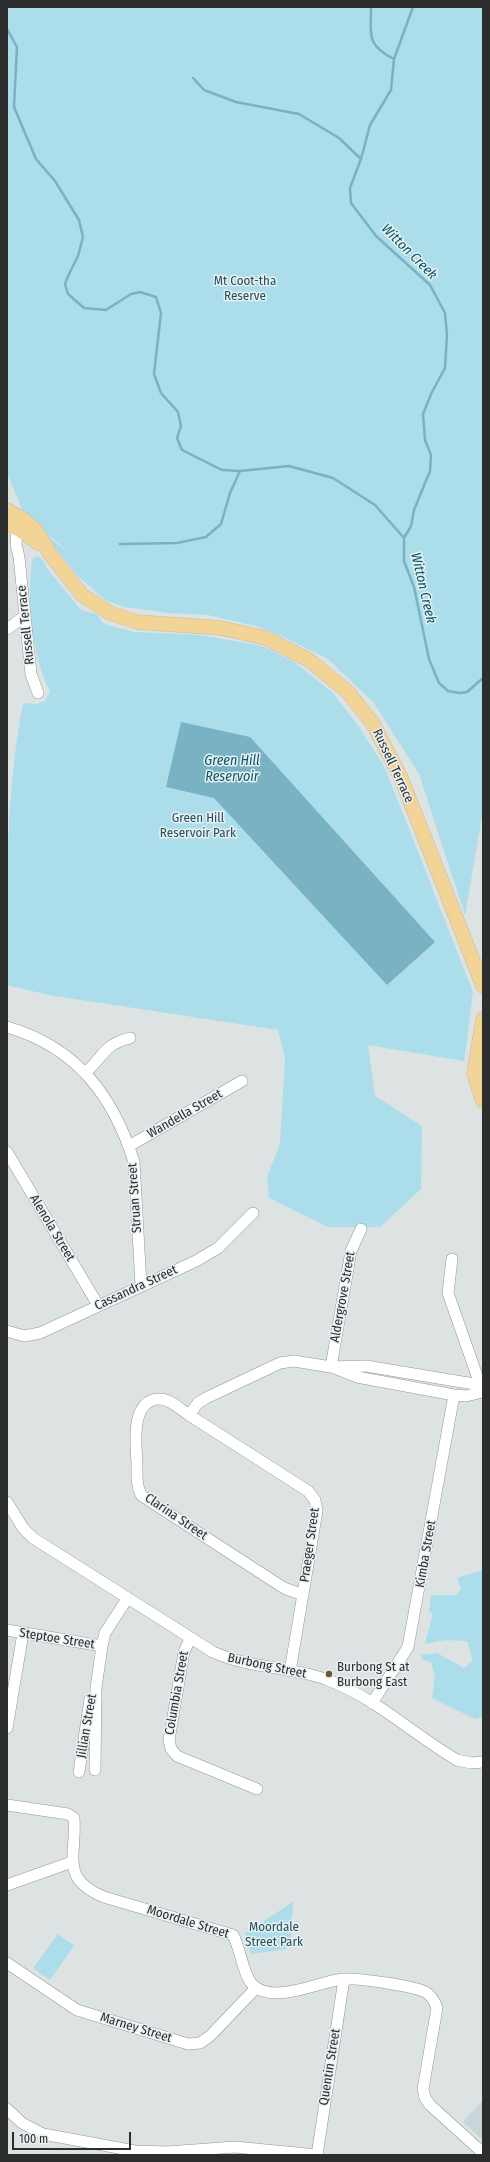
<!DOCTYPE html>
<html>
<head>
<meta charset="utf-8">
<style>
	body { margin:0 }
	#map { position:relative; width:490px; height:2162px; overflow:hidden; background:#dde2e3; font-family:"Fira Sans Condensed",sans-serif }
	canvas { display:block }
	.frame { position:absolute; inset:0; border:8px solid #2c2e2e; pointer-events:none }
	.scale { position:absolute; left:12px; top:2132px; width:119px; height:18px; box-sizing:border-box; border:2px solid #2c2e2e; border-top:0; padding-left:5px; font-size:12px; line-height:14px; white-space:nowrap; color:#2c2e2e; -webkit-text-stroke:3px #eaeff1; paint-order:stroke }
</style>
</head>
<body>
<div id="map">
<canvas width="490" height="2162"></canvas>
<div class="frame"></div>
<div class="scale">100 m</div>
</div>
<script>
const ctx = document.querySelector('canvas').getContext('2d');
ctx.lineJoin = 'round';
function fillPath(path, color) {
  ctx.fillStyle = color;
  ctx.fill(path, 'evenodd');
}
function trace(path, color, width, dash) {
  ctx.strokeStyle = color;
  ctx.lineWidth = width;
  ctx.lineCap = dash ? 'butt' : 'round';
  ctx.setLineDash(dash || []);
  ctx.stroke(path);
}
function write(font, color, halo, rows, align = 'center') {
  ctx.font = font + ' "Fira Sans Condensed",sans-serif';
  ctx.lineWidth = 3;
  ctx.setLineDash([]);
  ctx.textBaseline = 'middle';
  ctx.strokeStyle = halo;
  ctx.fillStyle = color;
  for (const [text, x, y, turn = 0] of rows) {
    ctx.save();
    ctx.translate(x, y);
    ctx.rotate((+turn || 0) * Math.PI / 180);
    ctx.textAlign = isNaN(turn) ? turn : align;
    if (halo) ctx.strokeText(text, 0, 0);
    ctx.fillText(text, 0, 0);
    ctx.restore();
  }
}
const built = new Path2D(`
	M483,2100V2140L463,2122Z`);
const green = new Path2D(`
	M7,7H483V810L465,915L419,774L374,703L328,659L282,636L256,626L208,615L168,613L124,607L105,600L77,575L44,534L71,554L24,514L7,473Z
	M37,556L42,559L48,570L81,610L96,614L104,624L134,632L200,635L262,646L294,662L333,693L359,727L385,768L473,992L464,1061L368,1045L375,1096L422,1126L421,1189L380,1227H328L269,1198L267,1177L280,1144L285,1058L278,1030L49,995L7,985C7,890 5,796 23,703L37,704L45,701L50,691C31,655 27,599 32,559Z
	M483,1570V1717L475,1719L432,1698L435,1676L431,1662L423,1660L421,1655L437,1653L464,1668L473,1661L467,1641L445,1640L425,1644L433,1613L429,1612L431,1595H456L461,1589L457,1578Z
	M293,1902L291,1937L286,1949L251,1954L245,1933Z
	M58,1934L74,1946L50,1980L33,1968Z`);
const water = new Path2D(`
	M181,722L250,737L435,942L387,985L214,798L166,787Z`);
const stream = new Path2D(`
	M371,7C371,35 366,45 394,59L391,90L370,125L361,159L350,188L351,203L376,236L430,285L445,313L447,335L445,368L432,392L423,414L425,440L431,455L430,471L414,510L411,526L404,538V561L414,587L429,659L439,683L448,691L459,693L467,692L483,678
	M7,29L17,47L14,107L36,159L55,181L79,220L83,237L78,256L69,274L65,284L68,294L84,308L106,310L131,294L140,292L156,297L161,313L154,374L161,393L178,412L181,426L177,438L182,450L222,470L240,471
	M394,59L413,7
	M193,78L204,90L236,102L299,114L339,138L361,159
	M120,544L177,543L206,537L221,524L230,493L240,471L289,466L333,478L375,505L404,538`);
const minor = new Path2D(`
	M17,528L16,545L19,557L31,674L38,693
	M7,629L25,616
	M7,1027C76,1047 113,1095 134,1162L141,1285
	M86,1072C105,1055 103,1045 130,1038
	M129,1146L242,1081
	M7,1152L98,1305
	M452,1259L448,1293L482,1390
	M7,1331L24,1336L40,1333L196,1261L218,1248L253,1213
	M331,1367L351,1251L361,1229
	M334,1368L357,1377L454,1395L466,1396L483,1392
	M189,1415L308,1491L315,1500L317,1511L290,1671
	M7,1502L23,1528L33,1538L213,1652C250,1669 291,1666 328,1680C376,1698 414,1735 457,1760L471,1763L483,1762
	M303,1595L284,1588L142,1496C136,1487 137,1474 137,1463C136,1445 130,1400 159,1399C169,1398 180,1409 189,1415L198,1403L206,1398L280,1363L294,1361L331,1367L366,1366L480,1385
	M7,1630L102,1646L105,1633L127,1599
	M190,1639L184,1652L169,1740L171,1749L177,1756L257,1789
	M372,1703L408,1647L454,1395
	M7,1728L23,1633
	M95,1770L96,1688L102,1646
	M79,1772L90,1699
	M7,1805L68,1814L74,1818C77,1856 59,1878 104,1897L233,1935C241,1949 243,1978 255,1987C278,2003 317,1982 343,1979C357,1978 417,1986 427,1993C432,1997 435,2002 437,2008L423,2089L425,2098L430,2105L483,2153
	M7,1885L72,1862
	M7,1963L77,2010L188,2044L200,2043L210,2036L256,1988
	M7,2109L22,2123L43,2134L135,2151L167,2152L235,2147L317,2155
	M317,2155L344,1979`);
const major = new Path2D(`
	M7,510L23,519L36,530L50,554L82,595L110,613L137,622L221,628L266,638L309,660L348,692L373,724L401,778L483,986
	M7,523L20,530L38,543
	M483,1019L474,1074L483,1101`);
const markers = [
	[329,1674,4,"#715a2a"]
];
const parkNames = [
	["Mt Coot-tha",245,281],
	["Reserve",245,296],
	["Green Hill",198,818],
	["Reservoir Park",198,833],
	["Moordale",274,1927],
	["Street Park",274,1942]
];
const streetNames = [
	["Russell Terrace",26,625,-96],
	["Russell Terrace",393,766,65],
	["Wandella Street",185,1114,-30],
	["Struan Street",135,1198,-94],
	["Alenola Street",52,1228,59],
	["Cassandra Street",136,1288,-25],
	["Aldergrove Street",343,1297,-80],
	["Clarina Street",176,1517,34],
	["Praeger Street",310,1545,-82],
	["Kimba Street",426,1554,-80],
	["Steptoe Street",57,1639,9],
	["Burbong Street",267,1666,12],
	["Columbia Street",177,1693,-80],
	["Jillian Street",87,1726,-80],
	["Moordale Street",188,1922,17],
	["Marney Street",136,2028,17],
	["Quentin Street",330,2067,-81]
];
const poiNames = [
	["Burbong St at",337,1667],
	["Burbong East",337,1682]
];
const waterNames = [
	["Witton Creek",409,252,45],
	["Witton Creek",423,588,77],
	["Green Hill",232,761],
	["Reservoir",232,777]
];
fillPath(built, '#c8d5d9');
fillPath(green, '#abddeb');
fillPath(water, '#78b2c3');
trace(stream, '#78b2c3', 2.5);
trace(minor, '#929798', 12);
trace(major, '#bbbcbc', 15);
trace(minor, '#fff', 11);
trace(major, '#f1d496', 14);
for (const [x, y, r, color] of markers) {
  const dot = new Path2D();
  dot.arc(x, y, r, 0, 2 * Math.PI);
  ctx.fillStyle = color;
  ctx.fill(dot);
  trace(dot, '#eaeff1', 1.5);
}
write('13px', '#1f515e', '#eaeff1', parkNames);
write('13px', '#2c2e2e', '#eaeff1', streetNames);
write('13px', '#2c2e2e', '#eaeff1', poiNames, 'left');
write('italic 14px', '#02586a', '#eaeff1', waterNames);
</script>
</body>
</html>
